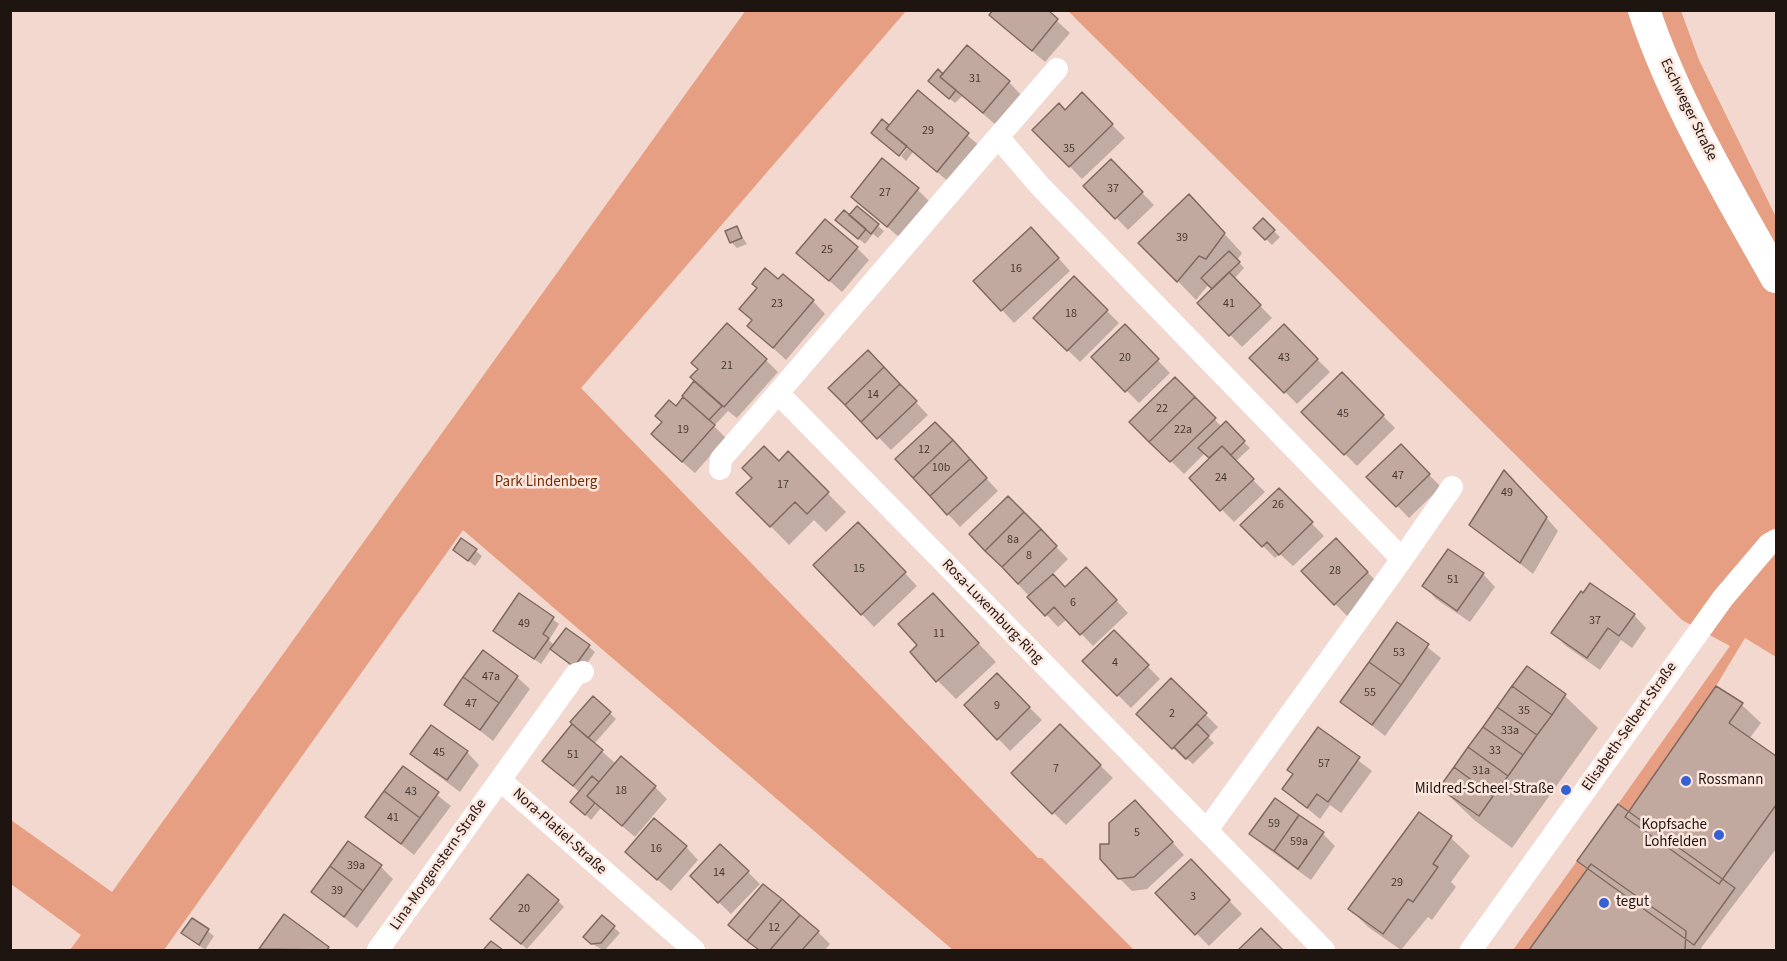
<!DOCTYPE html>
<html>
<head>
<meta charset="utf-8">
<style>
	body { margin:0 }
	#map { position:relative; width:1787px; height:961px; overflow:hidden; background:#f2d8ce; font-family:"Source Sans 3",sans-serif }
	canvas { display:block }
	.frame { position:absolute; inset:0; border:12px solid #1e1511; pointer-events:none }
</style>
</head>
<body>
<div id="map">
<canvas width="1787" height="961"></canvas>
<div class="frame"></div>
</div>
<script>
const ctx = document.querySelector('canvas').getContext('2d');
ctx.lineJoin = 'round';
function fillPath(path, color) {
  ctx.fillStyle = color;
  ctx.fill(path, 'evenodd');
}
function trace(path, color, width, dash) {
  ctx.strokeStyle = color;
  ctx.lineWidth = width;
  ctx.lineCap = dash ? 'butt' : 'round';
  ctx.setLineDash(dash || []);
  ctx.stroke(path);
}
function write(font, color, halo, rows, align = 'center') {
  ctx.font = font + ' "Source Sans 3",sans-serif';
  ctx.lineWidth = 5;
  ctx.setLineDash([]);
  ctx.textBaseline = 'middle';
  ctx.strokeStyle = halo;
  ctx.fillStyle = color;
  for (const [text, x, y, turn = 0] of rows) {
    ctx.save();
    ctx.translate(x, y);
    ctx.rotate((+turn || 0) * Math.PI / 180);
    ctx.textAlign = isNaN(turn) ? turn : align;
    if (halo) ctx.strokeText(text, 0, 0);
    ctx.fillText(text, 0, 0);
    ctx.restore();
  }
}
const green = new Path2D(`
	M746,10L906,11L581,388L1038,858H1042L1134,950H953L463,530L164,950H70L81,935L11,884V820L112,892Z
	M1068,11H1681L1699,60L1776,217V657L1745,638L1716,686L1629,811L1618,804L1730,646L1682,620Z
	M1577,861L1587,869L1529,950H1513Z`);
const shadow = new Path2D(`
	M1045,10L1070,33L1045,62L1004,27Z
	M943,76L1009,82L1021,95L996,125L962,96L955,103L936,87Z
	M918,93L981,147L950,183L913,152L906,161L901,156L909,146H905L899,154L882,121L889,127Z
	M1082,94L1125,138L1082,179L1034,130L1065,112Z
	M1111,161L1154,205L1128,230L1086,186Z
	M918,190L930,202L900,238L853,197Z
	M857,208L884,231L878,238L873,234L865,244L843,226Z
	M1207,215L1242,253L1237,260L1244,268L1234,279L1272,318L1242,347L1199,303L1214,289L1209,284L1196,300L1141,243Z
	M1263,221L1280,237L1272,245L1255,228Z
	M736,228L747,244L737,248L731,242Z
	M1044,242L1070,271L1014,323L1002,310Z
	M857,248L869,260L842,292L798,253Z
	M1074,278L1119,323L1080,362L1035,318Z
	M778,281L813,301L825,314L786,360L749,326Z
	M1125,326L1170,373L1139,403L1093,357Z
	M1284,326L1330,372L1297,404L1252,358Z
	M868,352L928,415L891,450L830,388Z
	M766,360L778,372L737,418L728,411L714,426L726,438L695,473L665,447L676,408L685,397L701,386Z
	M1342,374L1395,428L1357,466L1303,412Z
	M1175,379L1222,427L1225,423L1250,448L1235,462L1265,492L1234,522L1191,478L1211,459L1205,453L1184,474L1132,422Z
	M947,436L998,491L960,527L897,459Z
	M1401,446L1441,487L1409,518L1369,477Z
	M788,453L846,512L826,532L814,520L789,545L738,493Z
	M1517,484L1558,531L1533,574L1471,525Z
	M1279,490L1324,536L1293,566L1280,554L1275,558L1242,525Z
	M1008,498L1068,559L1052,575L1066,589L1099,582L1128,613L1093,646L1067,619L1058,627L971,534Z
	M871,537L917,586L874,627L815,565Z
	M462,540L482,556L475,566L455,550Z
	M1336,540L1380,585L1347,616L1303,571Z
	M1483,574L1495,587L1470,622L1436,599L1424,586Z
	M520,595L559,624L549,640L555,646L589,647L595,652L581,672L552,648L541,664L501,636Z
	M933,595L996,662L956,699L937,680L919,645Z
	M1634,615L1646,628L1632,648L1621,640L1600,670L1566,646L1553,633Z
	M1398,624L1441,658L1385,736L1342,702Z
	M1114,632L1160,679L1131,708L1084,661Z
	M1527,668L1565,696L1598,728L1512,848L1474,820L1441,788Z
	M997,675L1042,720L1010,751L966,705Z
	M517,677L530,689L493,741L446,704Z
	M1171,680L1218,727L1208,737L1214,743L1193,764L1187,759L1185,760L1138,714Z
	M1717,688L1742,705L1761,723L1749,739L1776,758V849L1701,948L1703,950H1531L1589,870L1579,861L1629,814Z
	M610,713L616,719L594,744L616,764L655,787L667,799L635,837L601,808L591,820L586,815L596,804L594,801L584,813L580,793L544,760L574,724Z
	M1060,726L1113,778L1066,825L1013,773Z
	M1318,729L1372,771L1341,813L1330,805L1320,819L1284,789Z
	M467,752L479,765L460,792L425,766L412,754Z
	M403,768L451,806L414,855L367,817Z
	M1147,814L1184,855L1147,889L1132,891L1119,878L1111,845Z
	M1419,814L1451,838L1470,856L1451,882L1456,887L1432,920L1428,917L1401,950L1368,927L1350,909Z
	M1251,834H1323L1335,846L1311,880L1264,846Z
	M686,847L698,860L671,891L639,864Z
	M1191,861L1242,914L1209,946L1157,893Z
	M381,867L393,879L357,928L313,892Z
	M748,872L760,884L731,914L692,876Z
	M558,901L564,907L527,949L498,924Z
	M284,916L328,948L331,950H263L261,948Z
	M602,917L620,933L605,950H600L601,949L591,943Z
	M193,920L214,936L205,950L183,933Z
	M1261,930L1282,950H1240Z
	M818,932L830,944L825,950H758L743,937Z`);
const building = new Path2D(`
	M993,10H1048L1058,19L1032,51L989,15Z
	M967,45L1010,81L983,113L940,77Z
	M938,69L943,74L940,77L956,90L949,99L928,81Z
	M918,90L969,133L937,172L886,129Z
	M1082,92L1113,124L1069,167L1032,130L1059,103L1065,110Z
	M882,119L889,125L886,129L907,146L899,156L871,133Z
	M882,158L919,188L887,227L851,197Z
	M1111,159L1143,192L1115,219L1083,186Z
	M1189,194L1225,233L1206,259L1199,256L1177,282L1138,243Z
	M857,206L879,224L871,234L849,215Z
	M844,210L866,229L858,239L835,220Z
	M1263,218L1275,230L1265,240L1253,228Z
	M825,219L858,247L829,281L796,253Z
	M737,226L742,238L730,243L725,231Z
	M1031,227L1059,258L1001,311L973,281Z
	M1229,251L1240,262L1212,289L1201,278Z
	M765,268L778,279L783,274L814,300L773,348L747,326L752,320L739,309L757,288L752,284Z
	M1229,272L1261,305L1229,336L1197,303Z
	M1074,276L1108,310L1067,351L1033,318Z
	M727,323L767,359L724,407L690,377L698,369L691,363Z
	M1125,324L1159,359L1125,392L1091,357Z
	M1284,324L1318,359L1284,393L1249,358Z
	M868,350L884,367L845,405L828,388Z
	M884,367L900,384L861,422L845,405Z
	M1342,372L1384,415L1344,455L1301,412Z
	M1175,377L1195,397L1149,442L1129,422Z
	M694,381L722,406L709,420L682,396Z
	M900,384L917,401L877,439L861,422Z
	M683,397L715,425L682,462L651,434L662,422L655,416L669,400L676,406Z
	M1195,397L1216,418L1170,462L1149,442Z
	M1226,421L1245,441L1231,455L1222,446L1209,458L1198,448Z
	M935,422L953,440L913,478L895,459Z
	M953,440L970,459L930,496L913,478Z
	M1401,444L1430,474L1396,507L1366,477Z
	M764,446L779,461L788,451L829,492L807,514L795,502L770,527L736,493L752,478L742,468Z
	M1222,446L1254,479L1220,511L1189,478Z
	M970,459L987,478L947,515L930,496Z
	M1504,470L1547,517L1520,563L1469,525Z
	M1279,488L1313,522L1279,555L1267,542L1262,547L1240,525Z
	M1008,496L1024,512L985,551L969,534Z
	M1024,512L1041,529L1002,567L985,551Z
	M858,522L906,572L861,615L813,565Z
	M1041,529L1057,546L1018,584L1002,567Z
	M461,538L477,549L468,561L453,550Z
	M1336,538L1368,572L1334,605L1301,571Z
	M1448,549L1484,573L1457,611L1422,586Z
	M1086,567L1117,600L1080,635L1054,607L1045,616L1027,597L1053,574L1065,587Z
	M1590,583L1635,614L1619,636L1608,628L1587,658L1551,633L1581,591L1583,593Z
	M519,593L554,617L543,634L549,638L534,659L493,631Z
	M933,593L979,643L936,682L910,652L917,645L898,624Z
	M1397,622L1429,644L1401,685L1369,662Z
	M566,628L590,645L574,667L550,649Z
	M1114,630L1149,665L1117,696L1082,661Z
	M483,650L518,676L499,703L463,677Z
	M1369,662L1401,685L1372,725L1340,702Z
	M1527,666L1566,694L1552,715L1512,686Z
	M997,673L1030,707L997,740L964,705Z
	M463,677L499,703L480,730L444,705Z
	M1171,678L1207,713L1172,749L1136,714Z
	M1512,686L1552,715L1537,735L1497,707Z
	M1716,686L1743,703L1729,723L1776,756V805L1719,884L1625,817Z
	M593,696L611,712L588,738L570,722Z
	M1497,707L1537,735L1523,755L1483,727Z
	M572,724L603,750L573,786L542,761Z
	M1060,724L1101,765L1052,814L1011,773Z
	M1197,724L1209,736L1186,759L1174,747Z
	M431,725L468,751L447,780L410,754Z
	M1318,727L1360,757L1328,802L1317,794L1307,808L1282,789L1293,774L1287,770Z
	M1483,727L1523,755L1508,776L1468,747Z
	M1468,747L1508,776L1493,796L1454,767Z
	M621,756L656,786L622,826L587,796Z
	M403,766L439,792L420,818L384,791Z
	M1454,767L1493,796L1479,816L1439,788Z
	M592,776L599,782L587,796L595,803L585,815L570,802Z
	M384,791L420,818L401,844L365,817Z
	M1275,798L1299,815L1274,851L1249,834Z
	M1135,800L1173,842L1134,877L1118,879L1100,859V844H1109V823Z
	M1618,804L1735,888L1694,945L1577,861Z
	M1419,812L1452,836L1433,864L1438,867L1413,902L1408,899L1383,934L1348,909Z
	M1299,815L1324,832L1298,869L1274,851Z
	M654,818L687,846L657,880L625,852Z
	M348,841L382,865L363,891L330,866Z
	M720,844L749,871L718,903L690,876Z
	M1191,859L1230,900L1195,935L1155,893Z
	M1591,864L1686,931L1685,950H1529Z
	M330,866L363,891L344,917L311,892Z
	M528,874L559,900L521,944L490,919Z
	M763,884L782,899L747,941L728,925Z
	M782,899L800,915L770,950H759L747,941Z
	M284,914L329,947L327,950L259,949Z
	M602,915L615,926L601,943L591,944L583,937Z
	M800,915L819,931L802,950H770Z
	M192,918L209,929L199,945L181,933Z
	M1261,928L1283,950H1238Z
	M491,941L503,950H483Z`);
const minor = new Path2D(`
	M998,137L1057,69
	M720,469L721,459L778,393
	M1402,559L1452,487
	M583,672L576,674L500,780L694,950
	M1207,830L1402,559L1040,186L998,137L778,393L1324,950
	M378,950L500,780
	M1471,950L1723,598L1769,544L1776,540`);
const secondary = new Path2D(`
	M1644,10C1673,99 1730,196 1776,277`);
const markers = [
	[1686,781,6,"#3562d2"],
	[1566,790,6,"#3562d2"],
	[1719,835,6,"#3562d2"],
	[1604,903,6,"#3562d2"]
];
const numberNames = [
	["31",975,79],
	["29",928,131],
	["35",1069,149],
	["37",1113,189],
	["27",885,193],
	["39",1182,238],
	["25",827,250],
	["16",1016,269],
	["23",777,304],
	["41",1229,304],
	["18",1071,314],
	["20",1125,358],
	["43",1284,358],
	["21",727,366],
	["14",873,395],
	["22",1162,409],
	["45",1343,414],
	["19",683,430],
	["22a",1183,430],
	["12",924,450],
	["10b",941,468],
	["47",1398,476],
	["24",1221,478],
	["17",783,485],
	["49",1507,493],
	["26",1278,505],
	["8a",1013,540],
	["8",1029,556],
	["15",859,569],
	["28",1335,571],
	["51",1453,580],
	["6",1073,603],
	["37",1595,621],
	["49",524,624],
	["11",939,634],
	["53",1399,653],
	["4",1115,663],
	["47a",491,677],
	["55",1370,693],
	["47",471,704],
	["9",997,706],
	["35",1524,711],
	["2",1172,714],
	["33a",1510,731],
	["33",1495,751],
	["45",439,753],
	["51",573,755],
	["57",1324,764],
	["7",1056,769],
	["31a",1481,771],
	["18",621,791],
	["43",411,792],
	["41",393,818],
	["59",1274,824],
	["5",1137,833],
	["59a",1299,842],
	["16",656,849],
	["39a",356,866],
	["14",719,873],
	["29",1397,883],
	["39",337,891],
	["3",1193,897],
	["20",524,909],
	["12",774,928]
];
const streetNames = [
	["Eschweger Straße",1688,110,64],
	["Rosa-Luxemburg-Ring",992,612,46],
	["Elisabeth-Selbert-Straße",1630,727,-55],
	["Nora-Platiel-Straße",559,832,42],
	["Lina-Morgenstern-Straße",439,865,-55]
];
const parkNames = [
	["Park Lindenberg",546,483]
];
const poiNames = [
	["Rossmann",1698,781],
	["Mildred-Scheel-Straße",1554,790,"right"],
	["Kopfsache",1707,826,"right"],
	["Lohfelden",1707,843,"right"],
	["tegut",1616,903]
];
fillPath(green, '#e69f82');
fillPath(shadow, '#0003');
fillPath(building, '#c2a99f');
trace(building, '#806a60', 1.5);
trace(minor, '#fff', 22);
trace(secondary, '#fff', 32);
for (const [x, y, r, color] of markers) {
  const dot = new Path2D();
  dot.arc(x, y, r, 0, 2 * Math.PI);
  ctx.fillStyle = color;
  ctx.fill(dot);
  trace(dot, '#fce6de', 2);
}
write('12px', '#473a34', null, numberNames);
write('15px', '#1e1511', '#fce6de', streetNames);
write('15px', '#742d07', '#fce6de', parkNames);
write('15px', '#1e1511', '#fce6de', poiNames, 'left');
</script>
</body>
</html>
